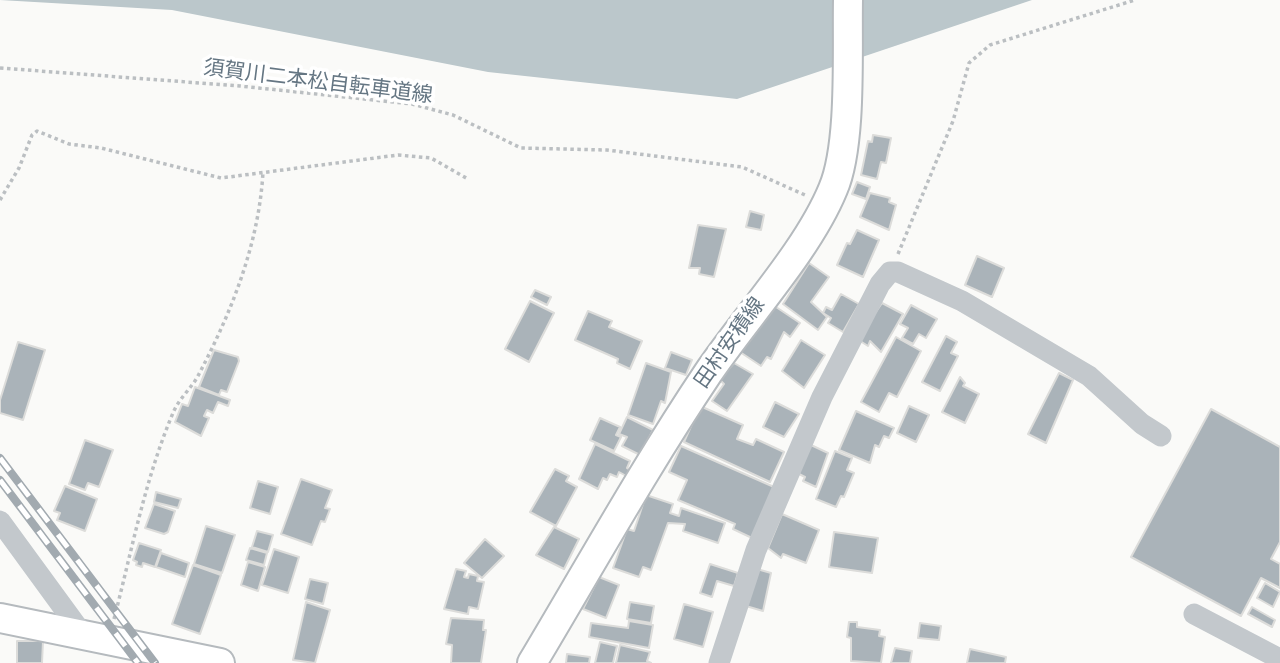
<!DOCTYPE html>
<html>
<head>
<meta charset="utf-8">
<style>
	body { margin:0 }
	canvas { display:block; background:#fafaf8 }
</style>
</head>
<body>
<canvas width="1280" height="663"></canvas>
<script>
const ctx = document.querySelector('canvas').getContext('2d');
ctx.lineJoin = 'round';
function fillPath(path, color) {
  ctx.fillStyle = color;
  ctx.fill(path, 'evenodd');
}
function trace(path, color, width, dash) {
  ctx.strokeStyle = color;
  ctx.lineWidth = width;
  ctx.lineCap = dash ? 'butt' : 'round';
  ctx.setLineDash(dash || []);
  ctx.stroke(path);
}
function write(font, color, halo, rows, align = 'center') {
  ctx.font = font + ' "Open Sans","Noto Sans JP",sans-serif';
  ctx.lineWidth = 7;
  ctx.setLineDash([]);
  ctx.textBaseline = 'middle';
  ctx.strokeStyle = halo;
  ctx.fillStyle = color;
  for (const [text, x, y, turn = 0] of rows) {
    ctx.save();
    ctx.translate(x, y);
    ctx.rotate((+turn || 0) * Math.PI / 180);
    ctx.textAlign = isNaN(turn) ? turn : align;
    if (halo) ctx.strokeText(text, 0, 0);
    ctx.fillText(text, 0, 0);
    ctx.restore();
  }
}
const water = new Path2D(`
	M0,0H1032L737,99L488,72L172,10Z`);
const building = new Path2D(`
	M873,135L891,138L886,163L881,162L877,179L861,175L868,141L872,142Z
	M857,182L870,187L866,199L852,194Z
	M870,193L890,198L889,202L896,205L889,230L860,217Z
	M750,211L764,215L761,230L746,227Z
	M698,225L726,229L714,277L699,274L700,268H689Z
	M857,230L879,240L863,277L837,265L847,243L850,244Z
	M977,256L1004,268L992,297L965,285Z
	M809,263L829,277L811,302L827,317L818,330L783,304Z
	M535,290L551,297L547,305L531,297Z
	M841,294L859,304L843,332L828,323L831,318L823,313L826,307L832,310Z
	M530,301L554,313L529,362L505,349Z
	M882,303L903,314L881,352L870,341L868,346L857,339Z
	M773,305L800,323L790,337L784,332L771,359L767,357L761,366L740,352Z
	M911,305L937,319L926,338L919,334L913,344L902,338L908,328L900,324Z
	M588,311L612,321L609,327L642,341L630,369L617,363L618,359L575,340Z
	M946,336L957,342L951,353L958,356L940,391L922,382Z
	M896,337L921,351L897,397L889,393L879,412L861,402Z
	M801,340L825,355L804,388L782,371Z
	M18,342L45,350L23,420L0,413V400Z
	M214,350L238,357L239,361L227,392L221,390L219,395L199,387Z
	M671,352L692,360L686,375L665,368Z
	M646,363L671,372L665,403L661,401L653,424L628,415Z
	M734,363L753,374L727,411L712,401L724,384L719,379Z
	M1059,373L1073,380L1046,443L1028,434Z
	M960,377L965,383L963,386L979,394L965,423L942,412Z
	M195,387L230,400L228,406L218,402L213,413L207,410L204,416L209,418L201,436L175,422L182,404L188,406Z
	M775,402L799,414L784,437L763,427Z
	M700,406L743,425L737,439L753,445L756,439L784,452L770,482L684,442Z
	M909,406L929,415L916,442L897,433Z
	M1211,409L1280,447V542L1271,559L1280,564V588L1261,578L1241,616L1131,557Z
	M856,411L894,428L889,438L884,436L879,447L875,445L870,463L839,450Z
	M627,417L653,430L640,455L622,446L627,437L619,434Z
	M600,418L620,427L616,435L621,437L614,451L590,440Z
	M85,440L113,450L99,487L88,483L85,490L69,484Z
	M595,444L630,461L627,468L631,470L628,477L619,472L617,477L610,474L607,480L603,478L598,489L579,479Z
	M811,445L828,453L816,487L803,481L805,477L795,472Z
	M681,446L774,487L752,538L733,529L735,524L678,500L687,480L669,472Z
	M835,451L852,458L847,470L854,473L844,497L841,496L836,507L816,499Z
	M555,469L569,476L566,481L577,487L556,526L530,512Z
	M301,479L332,490L325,508L330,509L325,522L321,521L312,545L281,534Z
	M258,481L278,487L270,514L250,508Z
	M65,486L97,499L85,531L57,520L60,513L54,511Z
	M156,492L181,499L178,508L154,502Z
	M646,495L673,504L670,513L679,516L681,508L725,523L718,543L683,531L685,524L668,523L651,570L643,567L639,577L613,568L627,529L634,531Z
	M154,504L175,511L168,532L164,534L145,528Z
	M782,514L819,530L806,563L783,554L781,558L768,548Z
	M206,526L235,535L222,573L194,564Z
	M554,527L579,539L564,569L536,555Z
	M257,531L273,535L268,552L252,547Z
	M834,532L878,538L872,573L829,567Z
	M485,539L504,556L482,578L464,563Z
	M139,543L161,550L155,567L143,563L142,567L136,565L137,562L133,560Z
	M250,548L267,553L264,565L246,560Z
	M274,549L299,557L288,593L262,585Z
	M161,553L189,563L185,577L156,567Z
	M248,562L265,567L258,591L241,585Z
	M710,564L738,573L734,586L717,581L712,597L700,593Z
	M193,565L221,575L200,634L172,624Z
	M456,569L466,571L464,577L468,578L469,574L478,576L477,581L484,582L478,609L469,607L468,614L444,609Z
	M757,569L771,573L763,611L746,606Z
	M599,577L619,585L606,618L583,609Z
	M310,579L328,583L323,604L305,599Z
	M1265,583L1280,592L1273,607L1257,598Z
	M306,602L330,610L315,663L293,660Z
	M630,602L654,606L651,623L627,619Z
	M684,604L713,612L703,647L674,639Z
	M1252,607L1275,620L1272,627L1248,614Z
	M451,618L484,620L483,630H486L481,663H451L452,645L446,644Z
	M629,621L653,625L649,648L589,637L591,623L628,628Z
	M849,622H857V627L880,630L879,636L885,637L881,663L851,661V638L847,637Z
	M920,623L941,626L939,640L918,638Z
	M17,641H43L42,663H17Z
	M600,642L617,646L613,663H595Z
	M620,645L650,652L647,661L651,663H616Z
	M895,648L912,651L910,663H891Z
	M970,649L1006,657L1005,663H967Z
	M567,654L590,657L589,663H566Z`);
const path = new Path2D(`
	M0,68L240,86L412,104L453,115L521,148L607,150L742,167L805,195
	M0,200L19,168L32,135L37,131L69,144L101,148L221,178L398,155L431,158L468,179
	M898,254L953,121L969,63L990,45L1135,0
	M114,619C132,550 145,479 173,413C179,398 192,388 199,374C232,311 259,243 263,172`);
const minor = new Path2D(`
	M0,521L84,636
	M1194,614L1280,659
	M719,663L756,550L775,506L822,397L880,284L890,272H898L962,301L1089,376L1142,424L1161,436`);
const major = new Path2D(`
	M0,618L220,663
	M532,663C590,566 645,467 708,373C746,317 808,250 833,189C852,145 847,50 848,0`);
const rail = new Path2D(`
	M0,458L155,663
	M0,480L138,663`);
const streetNames = [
	["須賀川二本松自転車道線",318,82,7],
	["田村安積線",730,343,-55]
];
fillPath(water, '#bbc7cb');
fillPath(building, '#aab3b9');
trace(building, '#dcdcda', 2);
trace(major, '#b5babe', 32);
trace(path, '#bbbfc2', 3.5, [3.5, 3.5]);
trace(minor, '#c3c8cc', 21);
trace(major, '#fff', 28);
trace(rail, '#a2aab0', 8);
trace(rail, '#fff', 5, [16]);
write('21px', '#657683', '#fff', streetNames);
</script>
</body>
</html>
